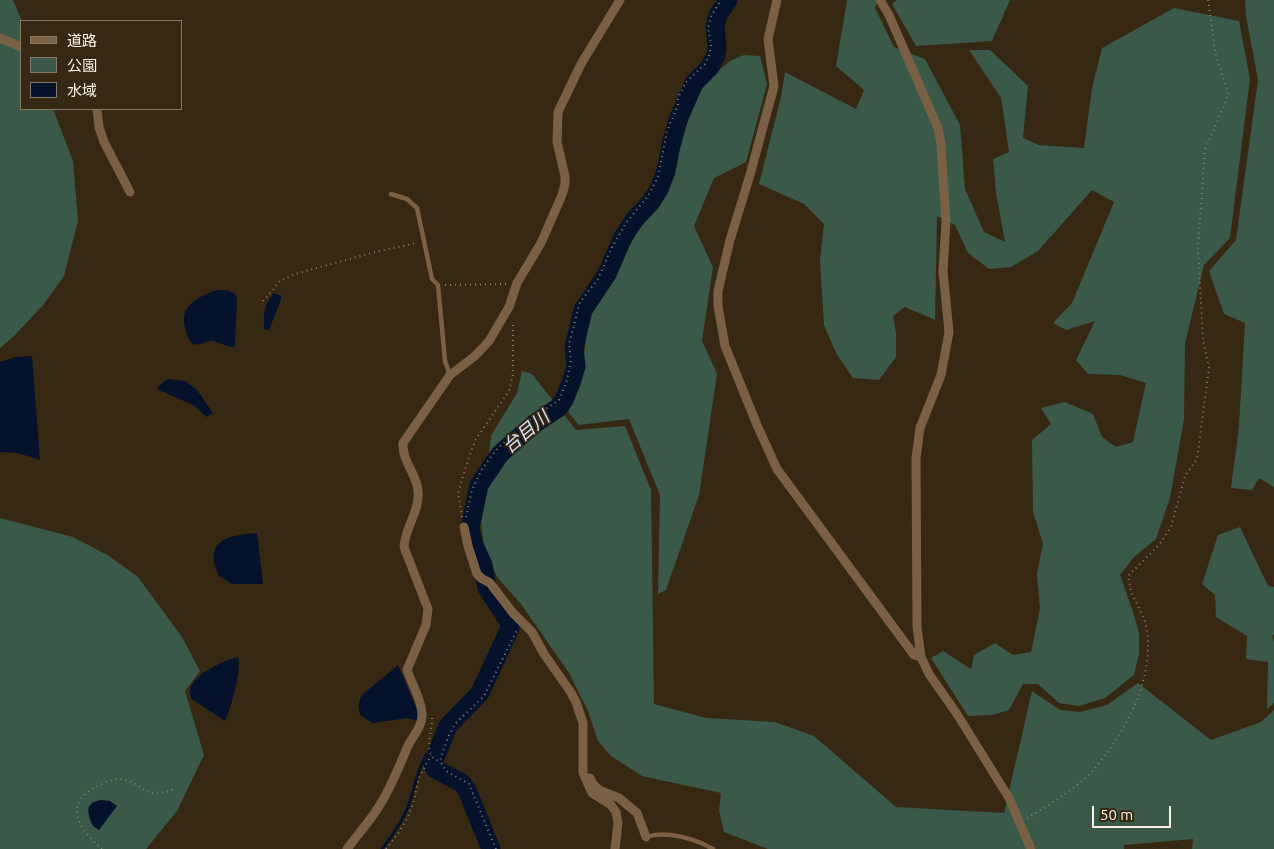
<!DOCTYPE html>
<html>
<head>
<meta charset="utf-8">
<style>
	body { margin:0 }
	#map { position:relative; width:1274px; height:849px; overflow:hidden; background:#372813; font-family:Ubuntu,"Noto Sans JP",sans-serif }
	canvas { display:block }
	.legend { position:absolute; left:20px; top:20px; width:162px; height:90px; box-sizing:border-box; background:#372813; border:1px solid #857967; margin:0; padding:6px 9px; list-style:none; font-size:15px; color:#fbf2e5 }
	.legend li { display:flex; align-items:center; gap:10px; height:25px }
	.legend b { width:25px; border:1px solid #857967 }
	.scale { position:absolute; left:1092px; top:806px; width:79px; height:22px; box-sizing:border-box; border:2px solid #fbf2e5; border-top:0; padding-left:6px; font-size:15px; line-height:18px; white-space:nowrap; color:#fbf2e5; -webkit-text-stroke:4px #372813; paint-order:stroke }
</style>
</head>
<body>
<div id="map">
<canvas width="1274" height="849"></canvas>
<ul class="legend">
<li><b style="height:6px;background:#7a6045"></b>道路</li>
<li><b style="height:14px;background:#3a5948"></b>公園</li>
<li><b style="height:14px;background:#05122c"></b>水域</li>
</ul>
<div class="scale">50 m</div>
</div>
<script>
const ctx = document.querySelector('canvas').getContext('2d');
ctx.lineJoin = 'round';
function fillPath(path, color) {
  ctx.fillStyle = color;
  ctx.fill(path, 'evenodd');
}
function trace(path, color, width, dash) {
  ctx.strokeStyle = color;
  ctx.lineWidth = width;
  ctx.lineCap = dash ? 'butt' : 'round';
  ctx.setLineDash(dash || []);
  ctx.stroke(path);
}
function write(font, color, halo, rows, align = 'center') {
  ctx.font = font + ' Ubuntu,"Noto Sans JP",sans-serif';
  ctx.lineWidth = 4;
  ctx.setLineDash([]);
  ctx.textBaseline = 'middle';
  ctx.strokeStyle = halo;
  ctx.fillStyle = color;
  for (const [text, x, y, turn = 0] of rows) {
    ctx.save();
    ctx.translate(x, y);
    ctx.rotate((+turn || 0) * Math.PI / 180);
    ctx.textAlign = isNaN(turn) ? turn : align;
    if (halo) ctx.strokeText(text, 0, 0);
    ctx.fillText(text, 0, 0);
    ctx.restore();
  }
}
const green = new Path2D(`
	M0,0H13L22,21L21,109H53L73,161L78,221L64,276L44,304L14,336L0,348Z
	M847,0H878L875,8L894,47L925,59L960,125L965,189L984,232L1005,242L996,193L993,159L1009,152L1001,98L969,50H990L1028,86L1023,138L1039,145L1084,148L1092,88L1102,48L1174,8L1239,21L1250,79L1230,238L1204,265L1185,343L1184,419L1170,498L1156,539L1133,558L1120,575L1132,609L1139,633V654L1134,675L1105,698L1079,706L1059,703L1038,684H1023L1009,710L992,715L968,716L931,658L943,651L971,669L974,655L995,643L1013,655L1031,652L1040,609L1037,573L1043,544L1033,512L1032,440L1051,424L1041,408L1065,402L1093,414L1102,437L1116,447L1133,442L1146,383L1120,375L1088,374L1076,360L1095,321L1066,330L1053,323L1072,303L1114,202L1092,190L1038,251L1011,267L989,269L968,253L955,225L937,216L935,320L905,307L893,316L896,333V357L879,380L853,378L837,355L824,325L820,261L824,224L804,204L759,184L781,97L785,72L856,109L864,90L836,66Z
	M897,0H1010L992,41L916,46L892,4Z
	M1245,0H1274V487L1259,478L1252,490L1231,488L1239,426L1245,323L1224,314L1209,271L1236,240L1258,80L1246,16Z
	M744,55L760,56L767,84L746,162L714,178L694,226L713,267L702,341L717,374L699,495L666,590L658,594L660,495L629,419L579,425L568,412L580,384L589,317L639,229L669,188L692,105L707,80L730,61Z
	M522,371L532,374L576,430L625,426L651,490L654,704L706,718L775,722L814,736L896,807L1004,813L1032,691L1060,710L1080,712L1107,705L1138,683L1211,740L1261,722L1274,710V849H1192L1193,839L1124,845V849H768L724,832L719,811L721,793L642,776L611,756L598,741L588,711L569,673L521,604L497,577L484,546L481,521L491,436L517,393Z
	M0,518L73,537L109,556L138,577L182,637L200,671L185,691L204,755L177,811L146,849H0Z
	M1240,527L1268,586L1274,587V634L1272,637L1274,641V703L1267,709L1268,662L1246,659L1247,636L1216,617L1215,595L1202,584L1218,535Z`);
const water = new Path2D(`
	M216,290H228L235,294L237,299L235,347C228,347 220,343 213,341C206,340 201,346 194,344C189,342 187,335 186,331C178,305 197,298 216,290Z
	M274,293L281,296V300L269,330L264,329C264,314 263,305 274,293Z
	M32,356L40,460L18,453L0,452V362L16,357Z
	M168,379L185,381L197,390L213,413L206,417L195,406L157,389L160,385Z
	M257,533L263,584H232L219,576C203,541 227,535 257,533Z
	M238,657C242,669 231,709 225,721L193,700C178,681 223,660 238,657Z
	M398,665L417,709V721L408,718L373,723L361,716C358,708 358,703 362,695Z
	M102,800L110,801L117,806L99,830L93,826C87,813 84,802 102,800Z`);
const stream = new Path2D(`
	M382,849C393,835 403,821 409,804C415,787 417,771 426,755L437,751`);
const river = new Path2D(`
	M491,849L467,790L462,783L435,769L433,763L448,726L480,693L510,628L508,620L487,588L483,565L473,543L470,528L479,485L500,454L534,424L558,408L564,400L571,383L576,366L574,348L583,310L607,274L623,237L635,219L651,202L659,189L666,171L671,145L678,120L694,83L710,67L716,55L717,47L715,27L718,15L728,0`);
const path = new Path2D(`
	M445,285L508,284
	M263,301L274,289L278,282L295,274L375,252L417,243
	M462,517L458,493L469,457L476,439L509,391L513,374V321
	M466,517L472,490L482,469L497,449L528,421L559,400L567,380L571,360L569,344L580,302L598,279L611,249L626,223L648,196L658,177L667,131L678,105V98L686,82L705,64L710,53L711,45L708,28L711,16L721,0
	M432,718C433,732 421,757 440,761
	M1027,818C1050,805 1073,790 1092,772C1097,766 1102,759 1106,754C1132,719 1153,674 1147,630C1145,616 1136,604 1131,591C1130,586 1129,581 1128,576L1159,545L1171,527L1185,476L1197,459L1209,368L1203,340L1198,247L1205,150L1226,101L1228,92L1216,56L1208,0
	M102,849C81,831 62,806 94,788C101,784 112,779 120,779C143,781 143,802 174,789
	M386,849L399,832L408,817L414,801L419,778L431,755
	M496,849L469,784L446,771L440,761L448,737L455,724L484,696L517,630`);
const lane = new Path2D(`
	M391,194L407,199L417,208L432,279L438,285L445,361L450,375
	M646,837C666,830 696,839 713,849`);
const street = new Path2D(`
	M777,0L768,39L774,86L750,175L730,240L718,291V306L725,346L757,425L777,469L914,655L921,657
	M880,0L889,15L938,128L941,145L946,222L943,271L949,332L941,375L920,428L916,458L917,627L921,657L929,674L957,714L1009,798L1031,849
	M0,38L21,47
	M97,109L99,127L104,142L130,192
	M464,527L468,546L477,574L481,578L490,583L513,613L532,632L544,654L570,691L576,702L583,723V773L592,793L611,805L616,812L618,823L615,849
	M590,778L593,784L599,790L619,798L637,813L646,837
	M347,849C358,834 372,819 381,803C392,785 399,767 407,748C412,736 423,727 422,713C421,699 412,684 407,670L426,625L428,609L404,547C405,527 420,511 418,491C417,474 402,462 403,443L450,375L475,356L489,341L509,307L517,283L541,243L562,195L565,184V176L557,142L558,112L581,64L620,0`);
const waterNames = [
	["台目川",526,432,-40]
];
fillPath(green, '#3a5948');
fillPath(water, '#05122c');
trace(stream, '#05122c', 3);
trace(river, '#05122c', 19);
trace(path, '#8c806e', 2, [1, 4]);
trace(lane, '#7a6045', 4.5);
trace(street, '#7a6045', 9);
write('italic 18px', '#d6e3fa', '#372813', waterNames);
</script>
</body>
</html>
